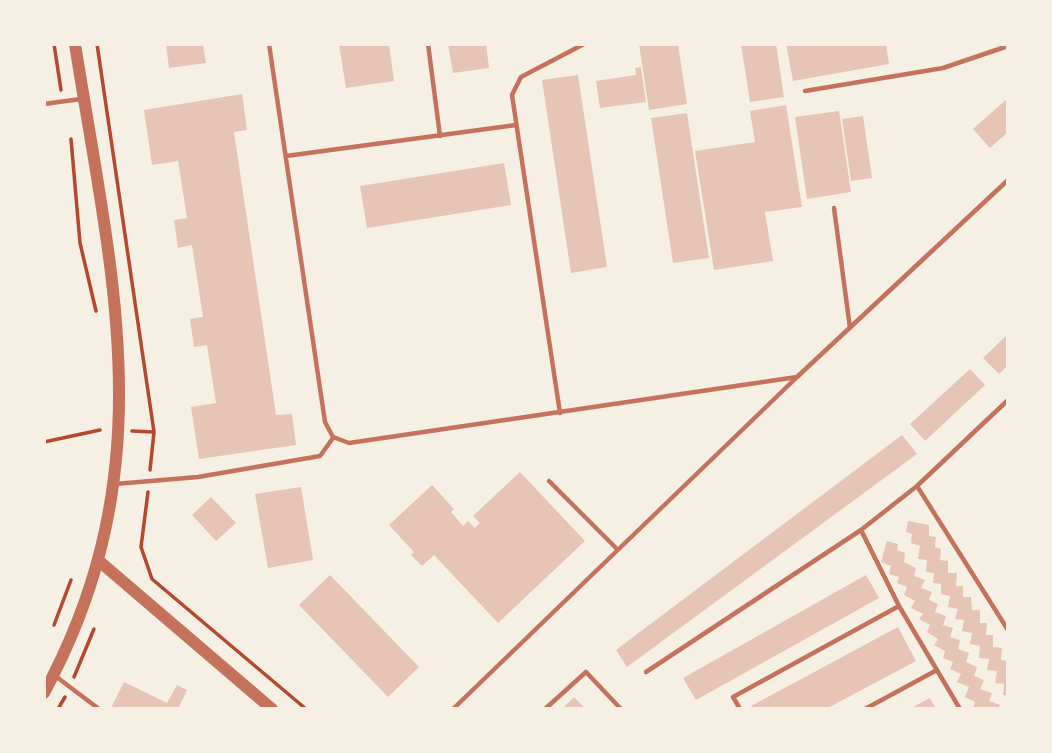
<!DOCTYPE html>
<html>
<head>
<meta charset="utf-8">
<style>
	body { margin:0 }
	#map { position:relative; width:1052px; height:753px; overflow:hidden; background:#f6efe4; font-family:Jost,sans-serif }
	canvas { display:block }
	.frame { position:absolute; inset:0; border:46px solid #f6efe4; pointer-events:none }
</style>
</head>
<body>
<div id="map">
<canvas width="1052" height="753"></canvas>
<div class="frame"></div>
</div>
<script>
const ctx = document.querySelector('canvas').getContext('2d');
ctx.lineJoin = 'round';
function fillPath(path, color) {
  ctx.fillStyle = color;
  ctx.fill(path, 'evenodd');
}
function trace(path, color, width, dash) {
  ctx.strokeStyle = color;
  ctx.lineWidth = width;
  ctx.lineCap = dash ? 'butt' : 'round';
  ctx.setLineDash(dash || []);
  ctx.stroke(path);
}
const building = new Path2D(`
	M166,44H203L206,63L169,68Z
	M339,44H389L394,81L346,88Z
	M448,44H486L489,68L453,73Z
	M639,44H678L687,104L649,110Z
	M741,44H776L784,97L750,102Z
	M786,44H886L889,64L793,81Z
	M641,67L646,102L600,108L596,81L636,75L635,68Z
	M578,75L607,267L571,273L542,80Z
	M242,94L247,130L234,132L276,415L292,414L296,445L199,459L191,407L216,403L207,345L194,347L190,319L203,317L192,245L178,248L174,220L187,218L178,161L152,165L144,110Z
	M1008,98V132L990,148L973,129Z
	M786,105L802,207L765,212L773,261L714,270L695,151L755,142L750,111Z
	M839,111L851,192L807,199L795,117Z
	M687,113L709,258L673,263L651,118Z
	M863,116L872,178L851,181L842,119Z
	M504,163L511,205L367,228L360,186Z
	M1008,334V365L999,374L983,358Z
	M970,369L985,385L925,441L910,424Z
	M902,435L917,454L627,667L616,650Z
	M520,472L585,541L498,623L434,555L422,566L411,555L414,552L389,525L432,485L454,509L451,512L463,526L468,521L475,528L480,523L473,516Z
	M301,487L313,560L268,568L255,494Z
	M211,497L236,523L216,541L192,515Z
	M908,521L929,525V536L936,537L935,547L941,549L940,560L948,561V573H957L956,586H963V597H971L972,610H980V623H987L986,635H993V647L1002,648L1001,660L1008,661V696L1003,695L1004,684L995,683L997,671L987,670L989,659L979,658L980,646L970,644L972,633L962,631L964,620L955,619L958,609L948,607L950,596L941,594V584L933,583L934,573L926,572L927,560L918,559L920,546L911,543L912,534L906,532Z
	M887,541L898,544L897,550L905,553L904,562L916,568L914,576L925,580L921,588L932,592L929,600L938,604L935,612L946,616L943,625L953,628L950,637L960,640L958,649L969,653L966,662L977,667L974,676L984,680L980,689L992,693L989,701L1000,705L998,709H973L975,702L965,697L969,687L957,682L961,674L950,669L953,662L943,658L945,651L934,645L938,639L927,632L930,625L919,619L923,614L911,608L915,601L904,595L907,587L897,583L899,577L889,574L891,566L881,562Z
	M330,575L419,667L388,697L299,605Z
	M866,575L879,598L696,700L683,678Z
	M898,627L916,661L826,709H753L751,706Z
	M124,682L167,703L177,685L187,690L178,709H114L111,708Z
	M574,697L586,709H562Z
	M930,698L936,709H909Z`);
const path = new Path2D(`
	M54,44L61,90
	M97,44L154,432L150,470
	M71,139L80,243L96,311
	M132,431L154,432
	M44,442L100,430
	M148,492L141,547L152,579L306,709
	M54,625L71,580
	M74,677L94,629
	M58,709L65,697`);
const service = new Path2D(`
	M269,44L325,422L333,437L349,443L797,377L1008,180
	M428,44L440,136
	M805,91L943,68L1008,46
	M44,104L81,99
	M286,156L516,125
	M834,208L850,328
	M560,413L512,95L521,77L584,44
	M549,481L618,550
	M115,484L198,477L320,456L333,438
	M917,486L1008,630
	M861,530L899,606L960,709
	M646,672L861,530L917,486L1008,400
	M54,675L99,709
	M453,709L796,378
	M545,709L586,672L621,709
	M740,709L733,697L899,606
	M865,709L937,670`);
const tertiary = new Path2D(`
	M99,561L272,709
	M44,693C165,469 112,279 75,44`);
fillPath(building, '#e6c5b7');
trace(path, '#b5482f', 3.5);
trace(service, '#c5725c', 4.5);
trace(tertiary, '#c5725c', 12);
</script>
</body>
</html>
